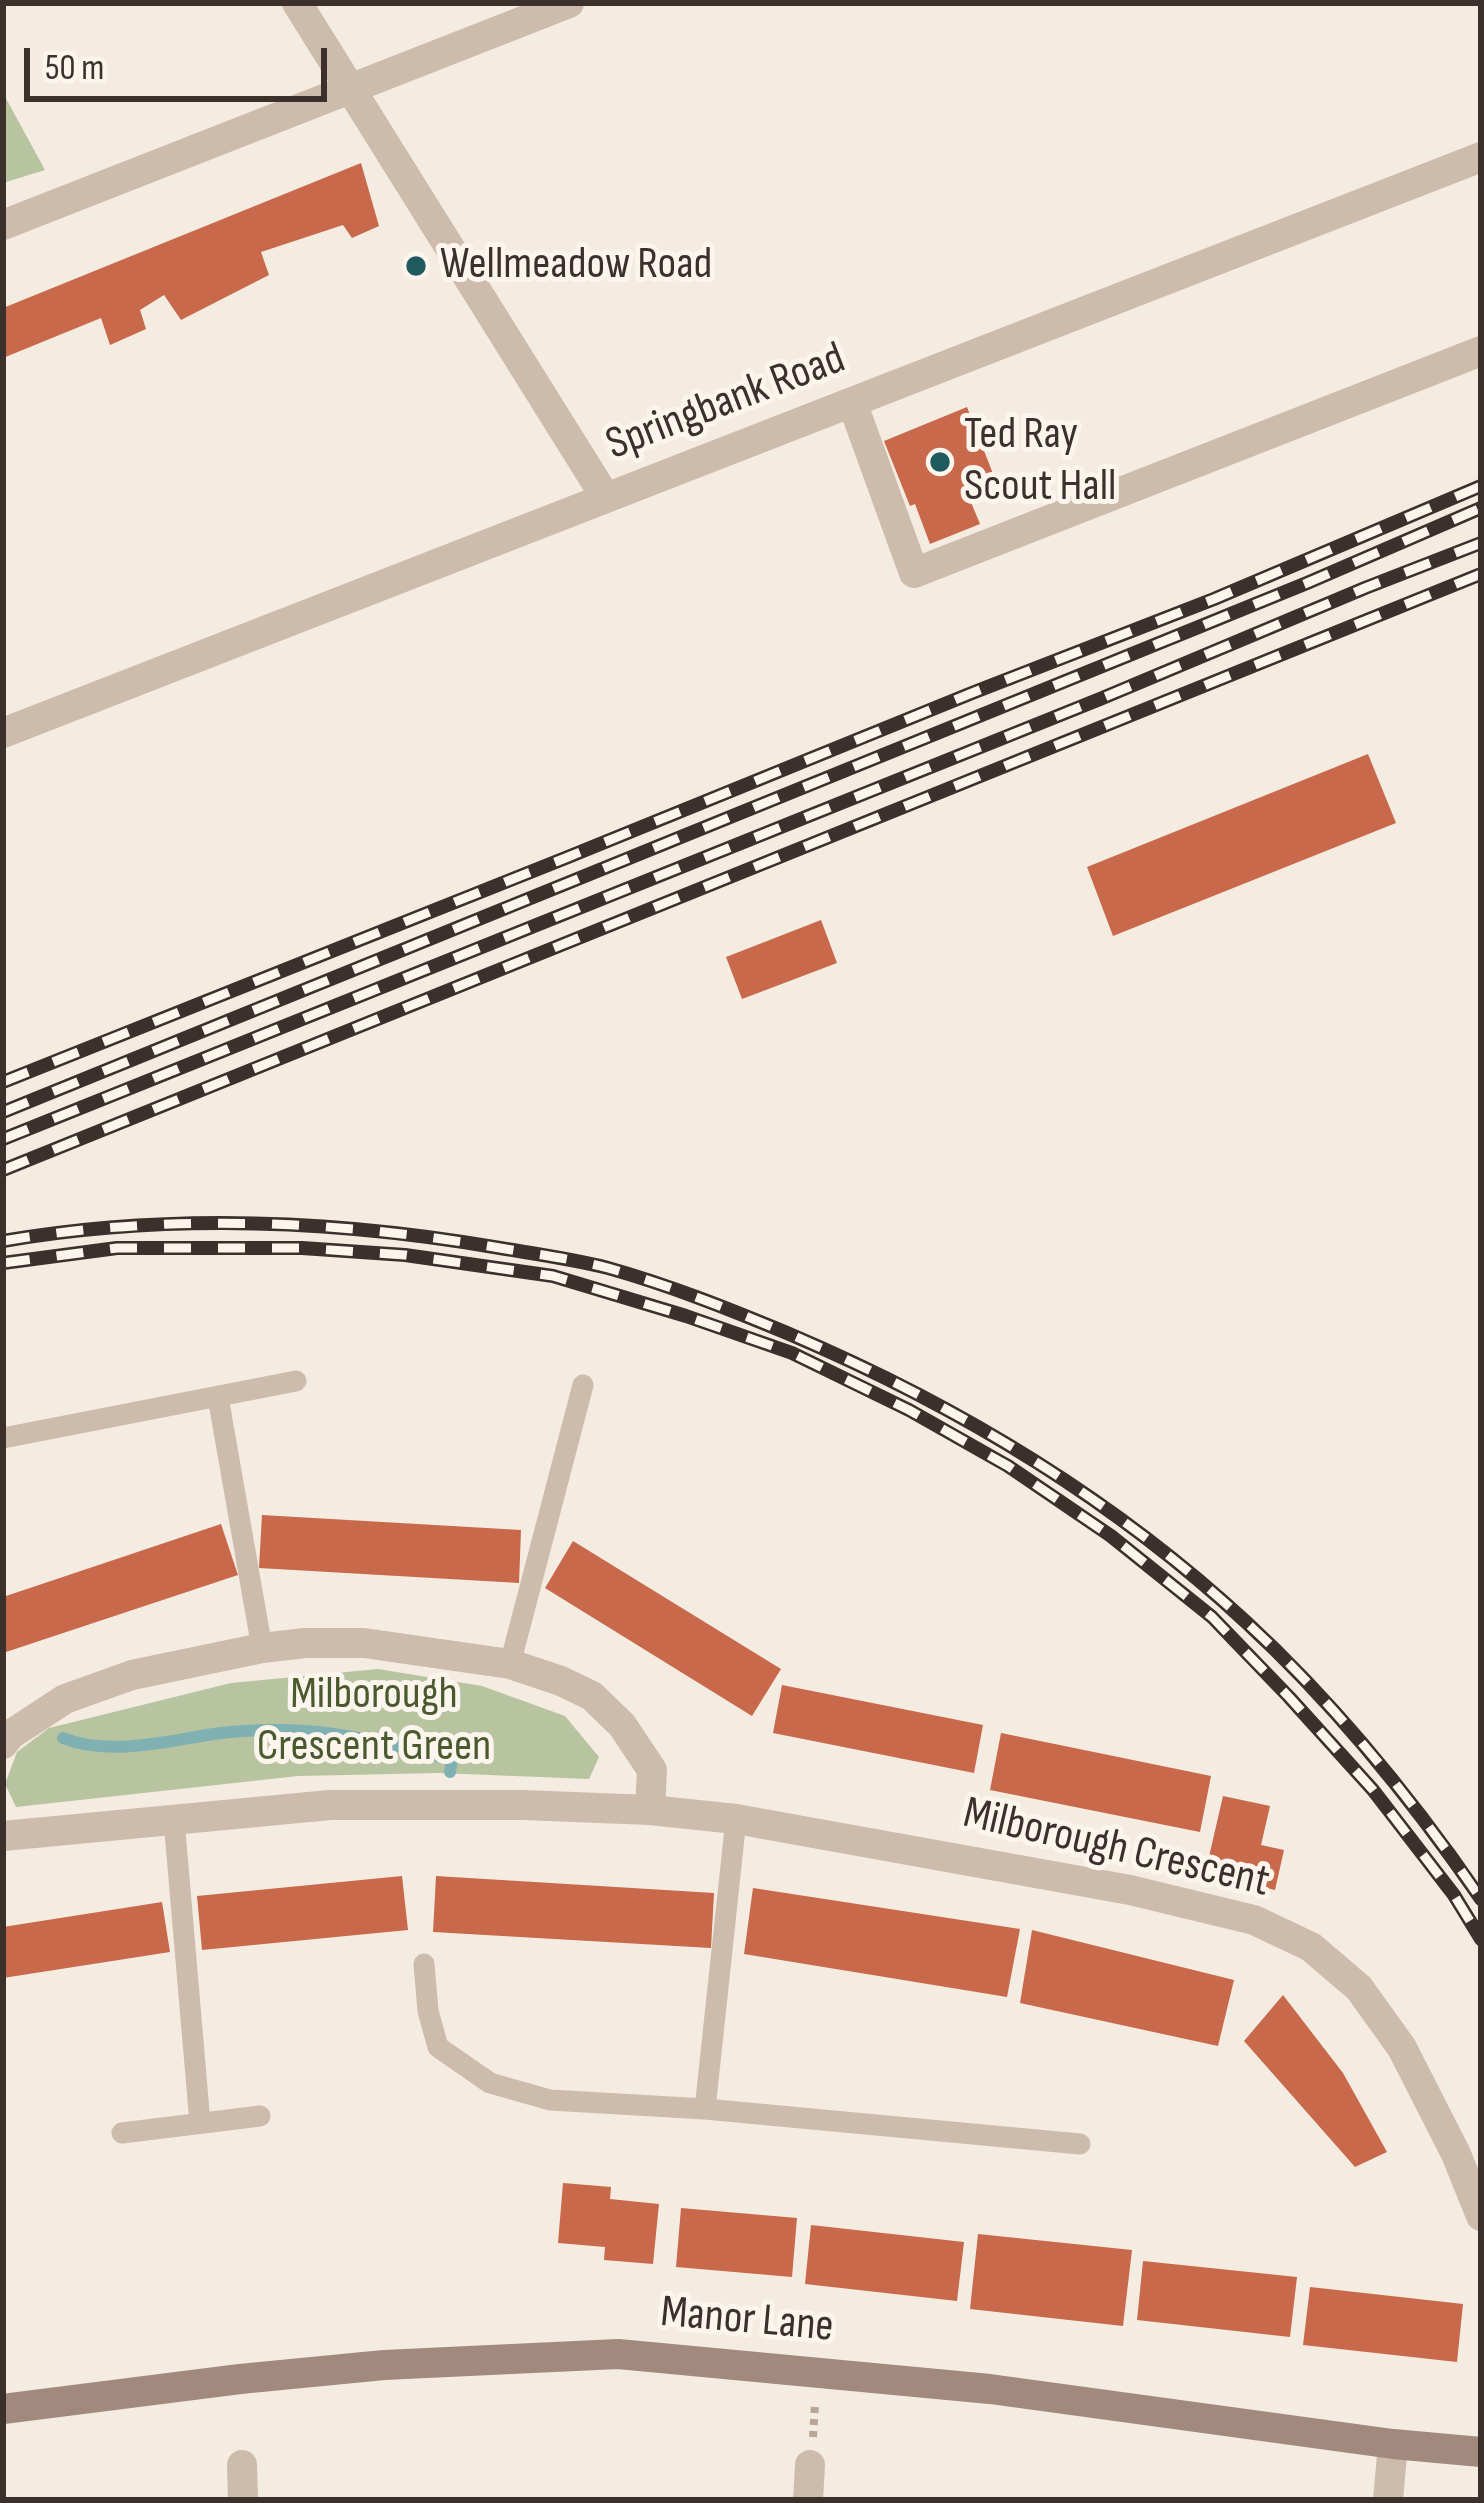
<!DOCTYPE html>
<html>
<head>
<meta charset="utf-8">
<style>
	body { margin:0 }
	#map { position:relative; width:1484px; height:2503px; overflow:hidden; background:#f4ebe1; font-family:"Sofia Sans Condensed",sans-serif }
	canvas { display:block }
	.frame { position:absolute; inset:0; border:6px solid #3b302b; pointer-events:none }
	.scale { position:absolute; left:24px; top:48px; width:303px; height:54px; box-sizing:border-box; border:6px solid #3b302b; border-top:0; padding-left:15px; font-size:36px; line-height:42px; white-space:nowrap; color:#3b302b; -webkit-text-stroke:9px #fbf5ee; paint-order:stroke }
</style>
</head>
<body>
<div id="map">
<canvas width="1484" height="2503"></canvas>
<div class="frame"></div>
<div class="scale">50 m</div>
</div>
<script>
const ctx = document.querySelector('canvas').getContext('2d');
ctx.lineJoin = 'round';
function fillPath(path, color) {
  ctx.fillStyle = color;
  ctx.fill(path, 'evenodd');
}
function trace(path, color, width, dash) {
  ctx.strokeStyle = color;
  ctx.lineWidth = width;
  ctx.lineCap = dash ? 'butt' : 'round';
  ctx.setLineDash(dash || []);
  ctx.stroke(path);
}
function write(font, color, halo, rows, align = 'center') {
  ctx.font = font + ' "Sofia Sans Condensed",sans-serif';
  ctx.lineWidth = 10;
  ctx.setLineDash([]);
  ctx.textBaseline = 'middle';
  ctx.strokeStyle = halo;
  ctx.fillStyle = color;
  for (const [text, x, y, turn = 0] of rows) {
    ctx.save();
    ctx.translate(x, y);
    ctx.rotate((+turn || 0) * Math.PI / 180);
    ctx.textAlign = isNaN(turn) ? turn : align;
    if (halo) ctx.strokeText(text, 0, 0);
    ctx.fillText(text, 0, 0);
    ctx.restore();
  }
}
const green = new Path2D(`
	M3,93L45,170L3,183Z
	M378,1669L482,1686L565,1716L599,1757L589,1779L439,1773L298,1776L16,1807L5,1784L17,1752L49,1728L231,1683Z`);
const stream = new Path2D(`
	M63,1738C109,1757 172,1740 220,1733C247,1730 278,1729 305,1731C349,1734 409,1748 452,1760L450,1772`);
const building = new Path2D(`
	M361,163L379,226L352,238L343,225L261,252L269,275L181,320L164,295L140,310L146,329L110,345L101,318L3,358V308Z
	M967,407L997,484L968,495L980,524L930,544L915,504L910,506L884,441Z
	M1368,754L1396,823L1113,936L1087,867Z
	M821,920L837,963L742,999L726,957Z
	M262,1515L521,1530L519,1583L259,1568Z
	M221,1524L238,1575L3,1653V1597Z
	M573,1541L781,1669L752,1716L545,1588Z
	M782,1685L983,1725L974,1773L773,1733Z
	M1001,1733L1211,1776L1200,1832L990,1790Z
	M1223,1796L1270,1806L1261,1845L1284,1850L1275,1890L1205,1874Z
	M402,1876L408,1930L202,1950L197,1896Z
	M436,1876L714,1893L711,1948L433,1932Z
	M753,1888L1020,1929L1007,1997L744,1954Z
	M162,1902L170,1952L3,1978V1927Z
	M1032,1930L1234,1980L1218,2046L1020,2003Z
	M1283,1995L1343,2073L1387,2152L1355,2167L1244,2041Z
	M563,2183L611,2187L610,2199L659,2204L653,2264L604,2260L605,2247L558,2243Z
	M681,2208L797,2218L792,2277L676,2267Z
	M811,2225L964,2242L957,2301L805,2284Z
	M978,2234L1132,2250L1123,2326L970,2309Z
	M1143,2261L1297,2277L1290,2337L1137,2320Z
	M1310,2287L1463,2304L1457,2362L1303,2345Z`);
const path = new Path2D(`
	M813,2437L815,2404`);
const lane = new Path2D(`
	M218,1397L262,1648
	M3,1438L296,1381
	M510,1664L583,1385
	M174,1820L200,2123
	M424,1964L428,2011L438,2047L490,2083L550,2100L705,2109L1080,2144
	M705,2109L736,1819
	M122,2133L260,2116`);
const street = new Path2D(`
	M297,3L606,498
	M3,225L569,3
	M852,402L914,573L1481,351
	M3,733L1481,157
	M3,1744L10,1735L65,1699L132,1675L262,1648L305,1643H364L510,1664L561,1681L592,1696L622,1725L652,1770L650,1810
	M3,1836L330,1805H523L650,1810L736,1819L1130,1890L1254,1920L1311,1947L1359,1988L1402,2048L1456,2154L1481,2216
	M242,2465L243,2500
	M808,2500L810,2465
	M1388,2500L1393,2444`);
const secondary = new Path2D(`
	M3,2409L240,2379L384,2365L618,2354L990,2389L1393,2444L1481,2452`);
const rail = new Path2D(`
	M3,1082L568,857L972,693L1214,599L1481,486
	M3,1112L1307,583L1481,508
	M3,1139L1100,699L1365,588L1481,543
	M3,1170L1481,574
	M3,1241C166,1213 337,1220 500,1248C536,1254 573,1259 608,1268C669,1285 729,1309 787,1333C955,1404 1112,1498 1246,1622C1335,1704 1412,1799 1481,1899
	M3,1263L117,1248H302L405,1255L553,1276L686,1316L792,1353L909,1410L1008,1466L1111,1536L1212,1617L1289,1697L1373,1790L1454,1895L1481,1939`);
const markers = [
	[416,266,12,"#1f5a5e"],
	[940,462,12,"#1f5a5e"]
];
const poiNames = [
	["Wellmeadow Road",440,266],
	["Ted Ray",964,436],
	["Scout Hall",964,488]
];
const streetNames = [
	["Springbank Road",726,403,-21],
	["Milborough Crescent",1116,1849,13],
	["Manor Lane",747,2321,5]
];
const parkNames = [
	["Milborough",374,1696],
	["Crescent Green",374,1748]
];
fillPath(green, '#b8c4a0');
trace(stream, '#7fb0b2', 12);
fillPath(building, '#c8694b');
trace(path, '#b9a596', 8, [6, 6]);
trace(lane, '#cdbbac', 21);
trace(street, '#cdbbac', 30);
trace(secondary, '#a18a7d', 30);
trace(rail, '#3b302b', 14);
trace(rail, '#fbf5ee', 9, [27]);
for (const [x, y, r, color] of markers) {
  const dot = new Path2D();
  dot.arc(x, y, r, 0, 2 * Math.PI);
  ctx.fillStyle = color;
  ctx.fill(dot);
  trace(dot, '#fbf5ee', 4.5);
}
write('45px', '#3b302b', '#fbf5ee', poiNames, 'left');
write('45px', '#3b302b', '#fbf5ee', streetNames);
write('45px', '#4a5a2e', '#fbf5ee', parkNames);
</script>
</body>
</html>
